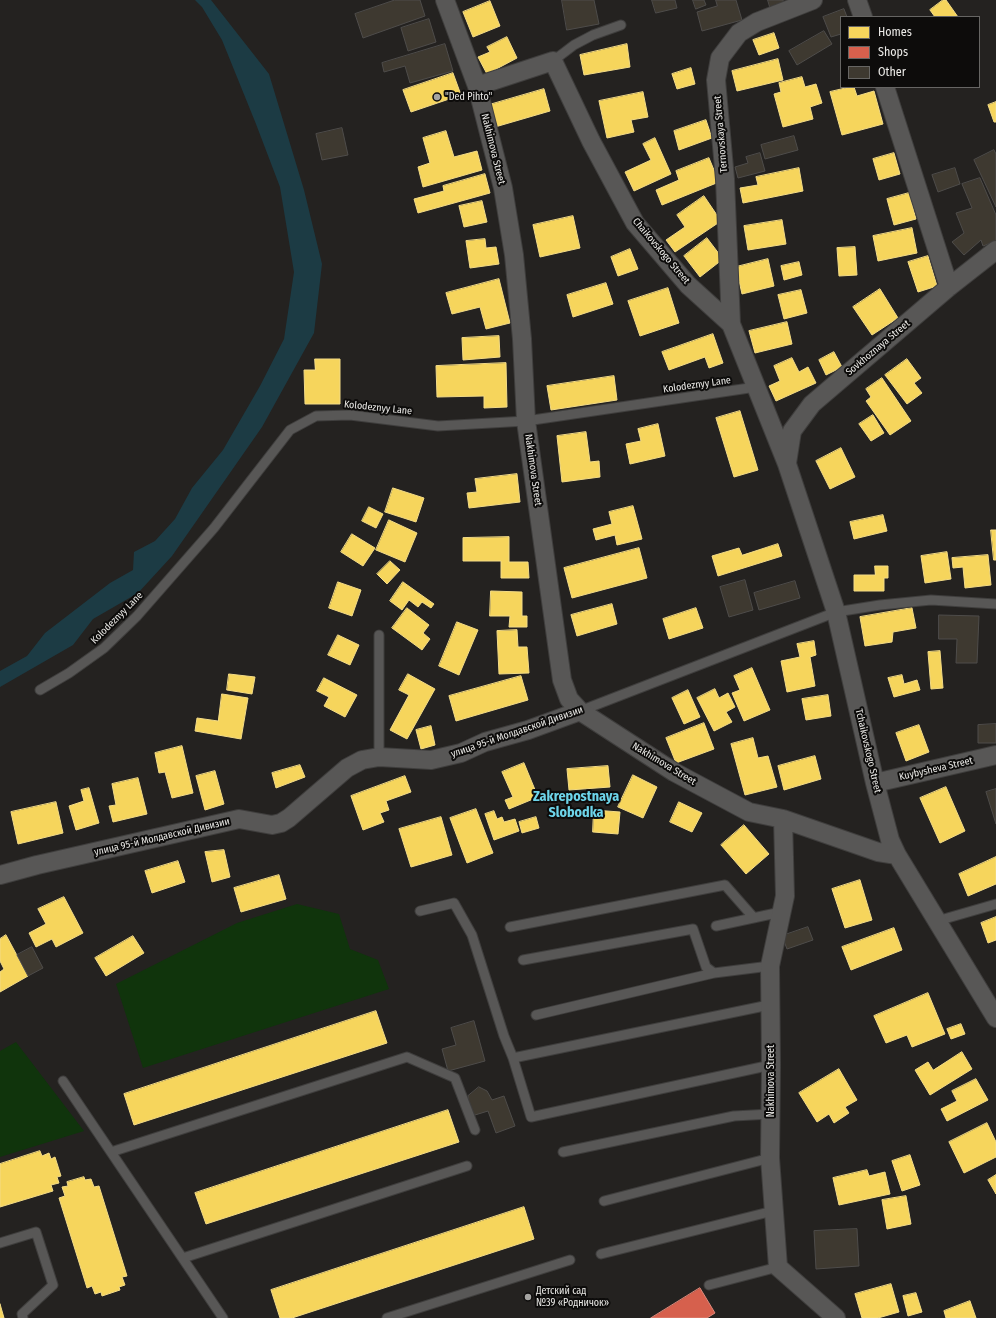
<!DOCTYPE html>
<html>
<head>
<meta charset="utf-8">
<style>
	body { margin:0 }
	#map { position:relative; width:996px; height:1318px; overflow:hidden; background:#242220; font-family:"Fira Sans Condensed",sans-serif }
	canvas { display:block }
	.legend { position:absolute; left:840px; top:16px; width:140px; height:72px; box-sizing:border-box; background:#0d0c0b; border:1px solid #666563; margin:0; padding:5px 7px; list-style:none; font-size:12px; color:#ebeae7 }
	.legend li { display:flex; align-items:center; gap:8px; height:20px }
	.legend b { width:20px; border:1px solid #666563 }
</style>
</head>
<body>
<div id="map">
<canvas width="996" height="1318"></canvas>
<ul class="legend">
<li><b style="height:11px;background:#f6d55c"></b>Homes</li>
<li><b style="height:11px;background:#d6604d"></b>Shops</li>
<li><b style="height:11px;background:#3e3930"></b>Other</li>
</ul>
</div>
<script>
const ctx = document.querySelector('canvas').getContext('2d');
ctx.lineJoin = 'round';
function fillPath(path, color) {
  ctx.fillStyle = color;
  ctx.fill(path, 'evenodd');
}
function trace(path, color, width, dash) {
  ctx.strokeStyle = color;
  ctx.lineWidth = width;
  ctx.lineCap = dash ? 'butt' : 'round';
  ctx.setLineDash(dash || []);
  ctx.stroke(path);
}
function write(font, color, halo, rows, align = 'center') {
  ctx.font = font + ' "Fira Sans Condensed",sans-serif';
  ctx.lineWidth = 4;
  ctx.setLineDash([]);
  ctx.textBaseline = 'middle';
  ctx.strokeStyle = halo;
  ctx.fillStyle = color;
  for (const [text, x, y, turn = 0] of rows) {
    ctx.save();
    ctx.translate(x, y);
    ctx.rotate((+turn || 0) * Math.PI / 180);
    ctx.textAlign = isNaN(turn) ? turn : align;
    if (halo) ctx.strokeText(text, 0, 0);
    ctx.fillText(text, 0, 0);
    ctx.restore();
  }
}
const green = new Path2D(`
	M297,904L339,914L350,949L378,960L389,989L143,1068L116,984L237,923Z
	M16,1042L84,1131L0,1157V1051Z`);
const water = new Path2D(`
	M195,0H211L269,74L304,190L322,264L314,333L262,427L172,556L138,593L93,619L73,645L0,687V671L27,656L45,633L110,583L133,570L134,552L155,541L175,519L192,488L223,450L260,386L284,339L294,272L280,187L256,124L222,40L202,7Z`);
const homes = new Path2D(`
	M943,0H946L958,17H935L930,10Z
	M490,1L500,26L473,37L463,12Z
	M774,33L779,48L759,55L753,40Z
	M507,37L517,58L487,74L478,57L490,52L487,47Z
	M627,44L630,67L584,75L580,55Z
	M778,59L783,80L737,91L732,71Z
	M691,68L695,84L677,89L672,74Z
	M453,73L461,95L411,112L403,90Z
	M802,77L805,87L816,84L822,103L810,107L813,119L783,127L774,94L781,92L779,83Z
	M850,87H854L857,96L874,91L883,124L842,135L830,92Z
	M544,89L550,111L495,127L489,105Z
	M643,92L648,117L631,120L634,132L607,138L599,101Z
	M996,102V122H994L988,105Z
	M706,120L712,138L679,150L674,131Z
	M446,131L454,157L477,151L482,170L423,187L418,167L430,163L423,138Z
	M655,138L671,174L634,191L625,172L651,160L643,144Z
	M894,153L900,174L879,180L873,159Z
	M709,158L719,182L662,205L656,190L679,180L676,171Z
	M799,168L803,191L743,203L740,188L758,185L756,177Z
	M485,174L490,193L418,213L414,199L444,191L443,186Z
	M909,193L916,219L894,225L887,199Z
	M704,196L721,221L675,252L666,240L685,227L677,215Z
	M482,201L487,222L464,227L459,206Z
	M573,216L580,248L540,257L533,225Z
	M782,220L786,244L748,250L744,226Z
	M912,228L917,253L878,261L873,236Z
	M707,238L723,259L700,277L684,256Z
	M485,239L486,248L496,247L499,264L470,268L466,241Z
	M855,247L857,275L839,276L837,248Z
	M630,249L638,269L618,276L611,257Z
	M928,256L937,286L918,292L908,262Z
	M768,259L774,286L742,294L736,267Z
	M799,262L802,275L784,280L781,266Z
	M499,279L510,323L486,329L480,307L452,314L446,293Z
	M606,283L613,304L573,317L567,295Z
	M668,288L679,323L640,336L628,301Z
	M880,289L898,318L872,335L853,307Z
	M801,290L807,313L784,319L778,295Z
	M787,322L792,344L755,353L749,331Z
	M713,334L723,363L709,368L705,357L669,370L662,352Z
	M499,336L500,357L463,360L462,338Z
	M834,352L842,367L826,375L819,360Z
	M792,358L799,372L808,367L816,383L776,401L769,386L780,381L774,366Z
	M315,359H340V404H305L304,370H315Z
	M907,359L921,378L914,383L922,393L907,404L885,375Z
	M506,363L507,407L484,408V396L437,397L436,366Z
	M614,376L617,400L551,410L547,386Z
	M882,378L911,421L890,435L866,401L871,397L866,389Z
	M740,411L758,470L734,477L716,418Z
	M873,415L884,433L871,441L859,424Z
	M658,424L665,456L630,464L626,444L641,441L638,429Z
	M586,432L590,462L599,461L600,477L562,482L557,436Z
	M841,448L855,477L830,489L816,461Z
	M517,474L520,502L469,508L467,493L477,492L475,479Z
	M393,488L424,498L416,522L385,512Z
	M633,506L642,539L617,545L615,535L596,540L593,529L612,524L609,512Z
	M369,507L383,514L376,528L362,521Z
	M883,515L887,531L854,539L850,522Z
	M389,520L417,533L405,562L376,550Z
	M991,530H996V560H994Z
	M352,534L375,548L363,566L341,552Z
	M509,537V562H528L529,578H501V561H463V538Z
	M778,544L782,556L718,576L712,556L739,548L742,555Z
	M639,548L647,578L572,598L564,568Z
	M947,552L951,579L925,583L921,556Z
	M988,555L991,585L965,588L963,567L953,568L952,558Z
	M390,561L400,570L387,584L377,574Z
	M875,566H888V578H884V591H854V575H875Z
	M338,582L361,590L352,616L329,608Z
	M403,582L434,604L431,608L422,602L418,607L409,600L402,610L390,601Z
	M491,591L522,592V616H527V627H509L510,616H490Z
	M612,604L617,624L577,636L571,615Z
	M407,608L429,625L423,633L430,639L422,650L392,628Z
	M696,608L703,628L669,639L663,619Z
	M912,608L916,628L893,632L892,642L865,646L860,617Z
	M457,622L478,630L459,675L439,666Z
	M517,630L518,647H527L529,673L499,674L497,631Z
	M338,635L359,645L350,665L328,655Z
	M814,641L816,655L810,657L815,686L787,692L781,661L800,657L797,644Z
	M940,651L943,688L931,689L928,652Z
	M752,668L770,710L744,721L732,693L740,690L734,676Z
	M229,674L255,677L252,694L227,690Z
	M408,674L435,689L407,739L390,730L409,695L399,690Z
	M902,675L904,684L917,680L920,690L894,697L888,678Z
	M521,676L528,700L456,721L449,696Z
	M324,678L357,695L345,717L324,706L329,697L317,691Z
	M715,689L719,698L728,693L735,707L726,712L732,722L714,731L697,698Z
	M688,690L700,717L684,724L672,698Z
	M222,694L248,698L241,739L195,731L197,718L218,721Z
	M828,695L831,716L806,720L802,699Z
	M704,723L714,749L676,763L666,738Z
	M919,725L929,752L906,761L896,733Z
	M431,726L435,745L421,749L416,730Z
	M753,738L758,758L768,756L777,787L745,795L731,744Z
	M182,746L193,793L172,798L165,772L159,773L155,753Z
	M815,756L821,779L784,790L778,766Z
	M524,763L538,797L509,809L505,800L513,797L502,772Z
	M300,765L305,777L276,788L272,773Z
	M608,766L610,787L569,790L567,769Z
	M215,771L224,804L205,810L196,776Z
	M633,775L657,787L643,818L618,807Z
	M405,776L411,792L386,801L389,810L380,813L384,822L363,830L351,796Z
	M138,778L147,814L113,822L109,806L116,805L112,784Z
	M946,787L965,831L940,843L920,798Z
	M89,788L99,823L76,830L69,806L84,801L81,790Z
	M56,802L63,833L18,844L11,812Z
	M679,802L702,813L692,832L670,822Z
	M476,809L493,853L467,863L450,818Z
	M594,810L620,812L618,834L593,832Z
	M494,811L497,819L502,817L504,822L515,819L519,831L494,840L485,814Z
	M441,817L452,855L411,867L399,829Z
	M536,817L539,828L522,833L519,822Z
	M744,825L769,854L746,874L721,845Z
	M224,850L230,877L212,882L205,852Z
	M996,857V884L968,896L959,874Z
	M178,861L185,882L152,893L145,871Z
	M279,875L286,899L241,912L234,888Z
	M860,880L872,920L845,928L832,889Z
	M64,897L83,933L56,947L52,939L36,947L29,933L46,924L38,909Z
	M996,917V940L988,943L981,923Z
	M894,928L902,950L851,970L842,947Z
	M6,935L28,976L0,992V972L4,969L0,961V939Z
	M133,936L144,953L106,976L95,958Z
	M928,993L945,1034L912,1047L907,1035L886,1043L874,1016Z
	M376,1011L387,1043L134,1125L124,1094Z
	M961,1024L965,1034L951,1039L947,1029Z
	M962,1052L972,1069L930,1095L915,1070L928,1062L933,1070Z
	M839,1069L857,1100L845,1107L849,1113L834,1123L829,1114L817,1122L799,1093Z
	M976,1079L988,1100L947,1121L941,1109L957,1101L952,1091Z
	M448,1110L459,1142L206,1224L195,1193Z
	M987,1123L996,1142V1157L964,1173L949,1142Z
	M40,1151L42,1156L49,1153L51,1159L55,1157L61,1176L57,1177L59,1183L51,1185L53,1191L0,1207V1164Z
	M910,1155L920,1185L902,1191L892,1161Z
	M867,1170L869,1176L885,1172L890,1194L839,1205L833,1178Z
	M996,1175V1194L988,1180Z
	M84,1177L85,1180L91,1179L94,1187L99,1186L127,1276L122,1277L125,1285L119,1287L120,1290L102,1296L101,1292L95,1294L92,1286L87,1288L59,1198L65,1196L62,1187L68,1186L67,1182Z
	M906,1196L911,1224L887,1229L882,1200Z
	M524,1207L534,1239L292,1318H280L271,1290Z
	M891,1284L899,1312L878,1318H862L855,1294Z
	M916,1293L922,1312L908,1316L903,1296Z
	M970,1301L976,1318H946L944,1311Z
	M0,1304L4,1318H0Z`);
const shops = new Path2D(`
	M700,1288L715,1313L707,1318H651Z`);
const building = new Path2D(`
	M395,0H420L425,16L363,38L355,14Z
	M562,0H594L599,24L567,30Z
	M652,0H675L677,8L656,13Z
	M693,0H704L706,5L696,9Z
	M716,0H736L742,20L702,31L697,12L717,6Z
	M768,0H783L785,6L771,10Z
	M844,9L847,17H841V34L831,37L823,17Z
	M429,19L436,42L408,51L401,28Z
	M824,31L832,44L797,65L789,51Z
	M445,44L453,71L410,83L405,66L384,72L382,63Z
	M342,128L348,155L322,160L316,134Z
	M794,136L798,150L765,159L761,145Z
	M994,150L996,154V207L974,160Z
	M760,153L765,171L738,178L735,167L748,163L746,157Z
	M955,168L960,184L938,192L932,175Z
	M980,178L996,215V241L983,246L981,240L964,255L952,242L964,233L956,213L972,208L962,184Z
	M745,580L753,610L729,617L720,587Z
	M795,581L800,598L759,610L754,593Z
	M939,615L979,616L977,663H956L957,639H939Z
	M996,724V743H978V725Z
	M996,789V824L986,792Z
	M808,927L813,940L787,949L782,936Z
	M32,947L43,968L28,976L17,955Z
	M474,1021L485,1061L448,1071L442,1049L456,1045L451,1028Z
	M479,1087L487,1091L492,1100L504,1096L515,1126L496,1133L488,1111L475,1115L468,1107V1096Z
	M857,1229L859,1266L816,1269L814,1231Z`);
const service = new Path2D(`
	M553,61L574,45L593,35L621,25
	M40,690L69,673L104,648L137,616L214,528L290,430L316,416L350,415L438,426L526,421L756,387
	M580,711L836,612L880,605L931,600L996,604
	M379,757V635
	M420,911L454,903L472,935L504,1036L513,1058L531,1117L771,1065
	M937,921L996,904
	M716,926L781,912
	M510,927L725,885L754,918
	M523,960L693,929L706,967L714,973L770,966
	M536,1015L714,973
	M513,1058L769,1005
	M63,1081L223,1318
	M111,1152L407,1057L455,1078L475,1130
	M563,1152L734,1116L771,1114
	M604,1201L770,1158
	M0,1243L36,1232L53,1285L22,1314L23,1318
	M601,1254L773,1211
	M183,1258L467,1166
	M709,1285L778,1267
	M387,1318L570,1260`);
const minor = new Path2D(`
	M445,0L477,86L503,188L514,255L522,339L526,421L562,680L569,699L580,711L674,772L749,812L783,819L878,852L897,855
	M857,0L863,17
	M477,86L553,61L591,141L635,223L688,285L731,324L787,464L836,612L875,783L890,840L897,855L996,1018
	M885,87L949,287
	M731,324L725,179L716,80L720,58L739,33L757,22L813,0
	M787,463L792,431L812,404L949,287L996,250
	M875,783L996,755
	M783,819L785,896L770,966L771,1065L770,1158L778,1267L836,1318
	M0,875L37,865L239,819L272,825L281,823L289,818L347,768L362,760L379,757L431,760L461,753L485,742L528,730L580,711`);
const markers = [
	[437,97,4,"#a5a4a1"],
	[528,1297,4,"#a5a4a1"]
];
const poiNames = [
	["\"Ded Pihto\"",445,97],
	["Детский сад",536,1291],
	["№39 «Родничок»",536,1303]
];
const streetNames = [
	["Ternovskaya Street",721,134,-95],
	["Nakhimova Street",493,149,76],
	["Chaikovskogo Street",661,251,50],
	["Sovkhoznaya Street",878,348,-40],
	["Kolodeznyy Lane",697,385,-8],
	["Kolodeznyy Lane",378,408,6],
	["Nakhimova Street",533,470,82],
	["Kolodeznyy Lane",117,618,-45],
	["улица 95-й Молдавской Дивизии",517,732,-19],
	["Tchaikovskogo Street",868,751,77],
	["Nakhimova Street",664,764,31],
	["Kuybysheva Street",936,769,-13],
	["улица 95-й Молдавской Дивизии",162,837,-13],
	["Nakhimova Street",771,1081,-90]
];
const districtNames = [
	["Zakrepostnaya",576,797],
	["Slobodka",576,813]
];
fillPath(green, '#10340c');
fillPath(water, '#1c3b44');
fillPath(homes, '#f6d55c');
trace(homes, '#f3db86', 1);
fillPath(shops, '#d6604d');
trace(shops, '#dc897b', 1);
fillPath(building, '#3e3930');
trace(building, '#4e4c4a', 1);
trace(service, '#3f3e3d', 11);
trace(minor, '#3f3e3d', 20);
trace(service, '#585756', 9);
trace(minor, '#585756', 18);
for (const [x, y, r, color] of markers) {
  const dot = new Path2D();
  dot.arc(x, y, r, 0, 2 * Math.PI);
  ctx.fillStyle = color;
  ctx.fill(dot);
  trace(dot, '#0d0c0b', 1.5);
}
write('10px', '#ebeae7', '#0d0c0b', poiNames, 'left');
write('10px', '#ebeae7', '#0d0c0b', streetNames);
write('bold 14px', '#6dd4e9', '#0d0c0b', districtNames);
</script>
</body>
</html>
